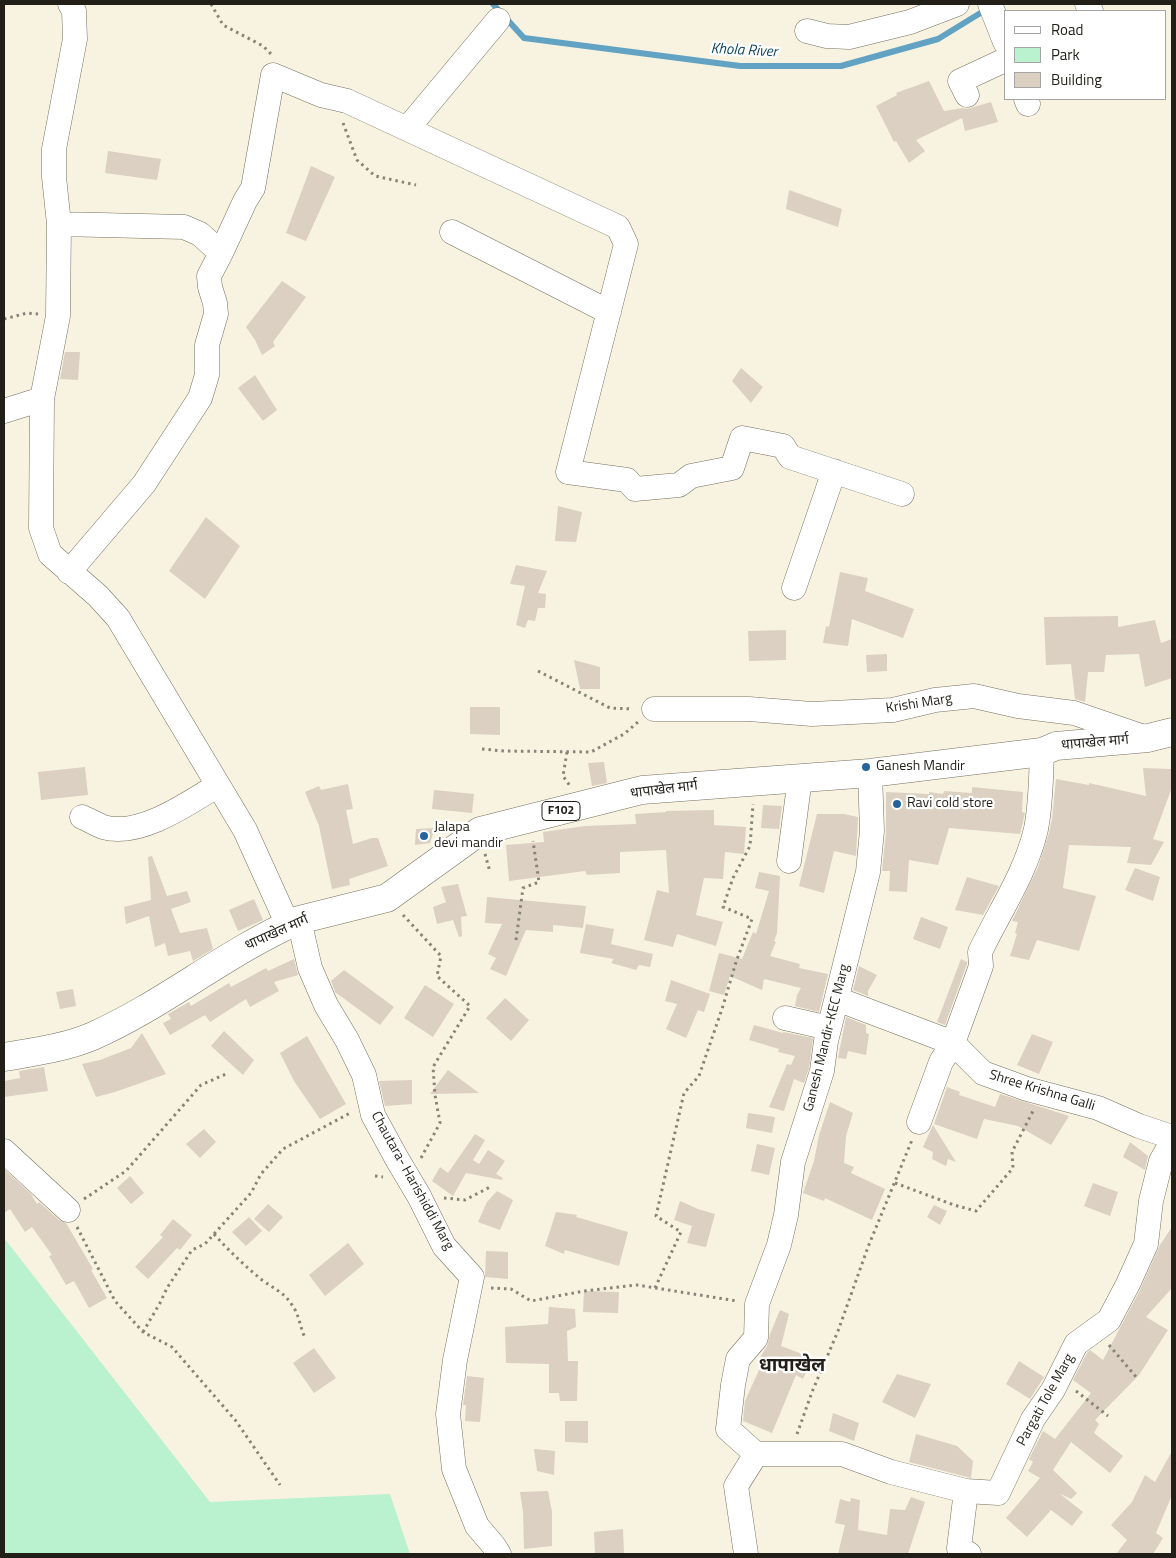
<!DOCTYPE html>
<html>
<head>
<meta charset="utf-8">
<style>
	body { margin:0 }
	#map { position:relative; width:1176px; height:1558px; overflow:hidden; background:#f8f3e1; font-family:"Titillium Web",sans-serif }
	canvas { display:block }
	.frame { position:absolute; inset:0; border:5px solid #211f18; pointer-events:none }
	.legend { position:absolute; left:1004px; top:10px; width:162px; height:90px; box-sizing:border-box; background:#fff; border:1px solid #a6a5a3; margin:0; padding:6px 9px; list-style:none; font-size:15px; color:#211f18 }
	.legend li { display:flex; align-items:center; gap:10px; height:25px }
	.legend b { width:25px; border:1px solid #a6a5a3 }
</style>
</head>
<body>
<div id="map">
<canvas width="1176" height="1558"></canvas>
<div class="frame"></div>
<ul class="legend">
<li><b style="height:6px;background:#fff"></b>Road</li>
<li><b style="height:14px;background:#baf1cf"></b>Park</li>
<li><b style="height:14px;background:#dbd0c1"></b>Building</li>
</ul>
</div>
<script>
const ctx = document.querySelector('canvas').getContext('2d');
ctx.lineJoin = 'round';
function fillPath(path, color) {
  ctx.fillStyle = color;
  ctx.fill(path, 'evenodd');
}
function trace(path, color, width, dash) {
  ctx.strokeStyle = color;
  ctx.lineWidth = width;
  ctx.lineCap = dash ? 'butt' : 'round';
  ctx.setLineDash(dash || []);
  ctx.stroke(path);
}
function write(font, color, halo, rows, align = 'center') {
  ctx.font = font + ' "Titillium Web","Noto Sans Devanagari",sans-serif';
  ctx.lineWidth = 4.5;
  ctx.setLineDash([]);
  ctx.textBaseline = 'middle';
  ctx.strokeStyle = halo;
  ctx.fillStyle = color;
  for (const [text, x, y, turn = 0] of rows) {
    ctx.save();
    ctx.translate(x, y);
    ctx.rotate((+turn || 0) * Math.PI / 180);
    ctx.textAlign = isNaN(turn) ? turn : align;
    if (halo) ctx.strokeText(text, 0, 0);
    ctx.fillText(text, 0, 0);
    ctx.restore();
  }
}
const green = new Path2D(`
	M4,1238L210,1502L390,1494L410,1554H4Z`);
const stream = new Path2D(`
	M493,4L524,38L740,66H841L938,39L987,9`);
const building = new Path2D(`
	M929,81L944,111L963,108L967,109L991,102L998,122L965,131L962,118L916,140L925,151L909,163L896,141L894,142L876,106L897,95L896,93Z
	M108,151L161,159L157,180L105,173Z
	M311,166L335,177L306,241L286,233Z
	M789,190L842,209L838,227L786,209Z
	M282,281L306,297L273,342L275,346L262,355L255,340L246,327Z
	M65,352H80L78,380L60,379Z
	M741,368L763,387L751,403L732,381Z
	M255,375L277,410L263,421L238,388Z
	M558,506L582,512L576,542L555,541Z
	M206,517L240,546L205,599L169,571Z
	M516,565L547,571L538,593L546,594L545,608H538L535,621L528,620L525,628L516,625L525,586L510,584Z
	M840,572L868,578L865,591L914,609L903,638L852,619L848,646L823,643L826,626L829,627Z
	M1118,616V627L1155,620L1161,643L1172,639V678L1145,687L1139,654L1106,655L1104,672H1088L1085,702L1075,699L1071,664L1046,665L1044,617Z
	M786,630V660L749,661L748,631Z
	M887,654V671L867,672L866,655Z
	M574,660L600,667V689H580Z
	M470,707H500V735L470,734Z
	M604,762L607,783L592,786L588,763Z
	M85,767L88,795L41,800L38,772Z
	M1143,768L1171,769V790L1153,839L1164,842L1151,865L1127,863L1131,847L1069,845L1063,888L1096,896L1079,951L1037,940L1029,960L1010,956L1017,934L1015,933L1018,922L1012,921L1038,867L1049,833L1052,819L1056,779L1089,785V783L1146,796Z
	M348,784L353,809L346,810L353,844L372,838H378L388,866L349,879L350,885L332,889L319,826L305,792L319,786L321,790Z
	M972,787L1023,792L1022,812L1025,813L1020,834L949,828L938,865L909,860L907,892L889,891L890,871H882L886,832V792L929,794V792L943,794L944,791L972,793Z
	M434,790L474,794L472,813L432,809Z
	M763,805L782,806L779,829L761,828Z
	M714,810V825L746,827L744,854L725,852L723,879L704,878L696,915L723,922L716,946L677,934L673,947L644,940L657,890L669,893L666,850L620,852V873L587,875L585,871L509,881L506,845L544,842L543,832L585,826L636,824L635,814L666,812V811Z
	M817,814H844L858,817L856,856L834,851L824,893L799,886Z
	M435,828L430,843L415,845L416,829Z
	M152,856L167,896L187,891L191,902L171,909L180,933L207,928L213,949L193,961L190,951L168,956L165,943L155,947L149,916L126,924L124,907L151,900L148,857Z
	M1135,868L1160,877L1153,901L1125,890Z
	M759,872L780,876L777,933L774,941L776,942L770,956L800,964L799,968L828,974L819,1012L795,1006L797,995L801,988L764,979L762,990L730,976L724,995L709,991L719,953L742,959L753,932L756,934L769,891L755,888Z
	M967,877L999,886L983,915L955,910Z
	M458,884L467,916L461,917L462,936L459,937L453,920L437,924L433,907L446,902L441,887Z
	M487,897L586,906L583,928L553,925V932L526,930L506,976L490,969L496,958L488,954L502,924L485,923Z
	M254,899L263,920L238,931L229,910Z
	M921,917L948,927L940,949L913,939Z
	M586,924L614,929L611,944L653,954L650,967L639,965L636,970L611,963L614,959L580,953Z
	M294,959L298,975L274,982L279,991L250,1007L246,999L210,1022L205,1015L170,1035L163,1023L171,1019L168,1014L189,1002L191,1006L229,983L231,987L266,968L268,971Z
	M961,959L967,962V964L945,1025L937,1022Z
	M859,966L877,975L868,991V996L853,990Z
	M344,970L394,1007L380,1025L335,992L331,981Z
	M671,980L710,994L704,1012L698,1010L686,1038L666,1029L677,1004L665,1001Z
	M425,985L454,1004L433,1037L404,1018Z
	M73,989L76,1006L60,1009L56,992Z
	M505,998L529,1020L511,1041L486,1018Z
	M846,1017L866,1025V1033L869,1034L866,1055L848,1051L846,1059L838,1058Z
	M754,1025L783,1033V1032L813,1038L809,1068L804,1083L794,1079L784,1111L769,1107L787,1064L791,1065L795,1056L778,1052L779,1049L749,1040Z
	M224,1031L254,1060L243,1075L211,1046Z
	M142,1033L166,1074L115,1092L96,1097L82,1064L100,1060L131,1048Z
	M1032,1034L1053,1042L1039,1074L1017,1065Z
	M307,1036L346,1104L320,1119L294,1081L280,1053Z
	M44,1067L48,1091L4,1097V1081L20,1078L19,1071Z
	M448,1070L479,1093L430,1094Z
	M412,1080V1104L385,1106L379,1081Z
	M947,1087L960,1092L959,1095L995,1107L1000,1094L1069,1116L1051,1145L1018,1126L984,1119L977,1139L934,1124Z
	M830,1102L853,1113L846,1136L844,1163L854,1167L851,1173L885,1189L872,1220L825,1198L824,1201L803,1193L814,1161L819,1135Z
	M748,1113L775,1117L772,1133L746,1128Z
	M933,1125L941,1138L956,1162L948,1159L946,1166L932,1159L933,1152L923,1147Z
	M204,1129L216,1142L200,1158L186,1144Z
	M475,1134L485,1140L473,1160L479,1164L488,1150L505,1161L496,1174L503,1178L502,1180L466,1173L453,1196L432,1181L440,1167L448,1173Z
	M1130,1142L1148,1156L1145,1170L1123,1157Z
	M757,1144L775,1148L769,1175L751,1171Z
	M4,1169L31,1194L37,1204L39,1202L59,1220L66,1223L93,1269L91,1270L107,1298L89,1308L74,1281L66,1285L49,1256L52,1255L32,1227L25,1232L10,1209L4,1213Z
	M130,1176L144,1193L131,1204L117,1188Z
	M1093,1183L1118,1192L1110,1216L1084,1206Z
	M497,1191L513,1200L500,1230L478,1222L487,1202Z
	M680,1201L698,1209L715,1214L706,1247L687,1243L692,1226L674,1220Z
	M268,1204L283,1217L269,1232L254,1219Z
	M934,1205L947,1211L940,1225L927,1217Z
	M556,1212L577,1215L576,1217L628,1232L619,1266L565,1250L564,1254L545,1246Z
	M249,1217L262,1231L246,1246L232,1232Z
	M173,1219L192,1235L180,1250L177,1248L148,1279L135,1267L163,1237L160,1235Z
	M1172,1227V1288L1146,1317L1168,1330L1139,1375L1095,1420L1099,1424L1094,1433L1123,1456L1110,1473L1071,1442L1053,1470L1077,1493L1071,1499L1059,1493L1083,1512L1072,1526L1051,1510L1027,1537L1006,1518L1040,1478L1028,1471L1033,1462L1029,1459L1043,1431L1055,1439L1091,1393L1073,1380L1087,1353L1090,1350L1103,1360L1140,1290L1160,1245Z
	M348,1243L364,1264L325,1296L309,1275Z
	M486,1251L508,1252V1279L485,1277Z
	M584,1291L619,1292L618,1313L583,1312Z
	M549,1307L575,1309L576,1327L567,1331L568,1361H578L577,1401H560L559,1393H549V1364L506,1363L505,1327L548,1324Z
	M780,1310L789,1314L781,1346L813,1358L803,1379L796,1375L772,1433L743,1421L745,1401L763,1361L759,1359L767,1346L770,1334Z
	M314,1348L336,1378L314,1393L293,1363Z
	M1019,1361L1044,1377L1030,1399L1006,1384Z
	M897,1374L931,1384L915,1418L882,1402Z
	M467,1376L484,1378L480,1422L465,1421L466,1405H463Z
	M833,1413L859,1423L854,1441L829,1431Z
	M565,1421H588V1443L565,1442Z
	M916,1434L957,1446L973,1461L971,1478L909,1462Z
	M534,1449L555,1451L554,1475L537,1471Z
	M1172,1451V1495L1156,1533L1163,1538L1153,1554H1116L1127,1540L1111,1525L1132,1502L1145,1475L1155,1482Z
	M548,1491L552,1512V1546L524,1549L523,1512L520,1492Z
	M911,1497L925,1502L908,1554H838L845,1525L835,1523L840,1499L850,1502L851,1498L860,1500L858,1530L887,1535L890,1509L905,1510Z
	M623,1529L624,1554H595L594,1532Z`);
const path = new Path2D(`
	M211,4L223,25L263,46L272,55
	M343,123L357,160L375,176L416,185
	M4,319L27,313L38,314
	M538,671L610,708L633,709
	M482,749L504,751L591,752L624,734L638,722
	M567,752L563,776L570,786
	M485,854L490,872
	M403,915L441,956L437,976L470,1006L433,1067L435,1095L440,1123L421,1158
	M516,940L523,888L539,882L533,841
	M375,1176L383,1177
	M895,1183L954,1205L976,1211L1013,1168L1012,1152L1033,1111
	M444,1198L465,1200L492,1186
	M84,1199L126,1171L201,1085L226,1074
	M77,1227L115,1301L143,1332L172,1347L236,1421L280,1485
	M214,1234C229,1251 245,1266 262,1280C273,1288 285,1293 292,1305C299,1314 300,1327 305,1338
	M491,1288L511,1289L531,1301L584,1291L637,1285L737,1301
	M655,1288L681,1232L656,1216L684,1093L699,1076L723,1006L736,962L752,919L723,907L733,878L750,846L753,804
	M143,1332L160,1303L167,1288L192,1250L205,1244L251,1193L261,1174L283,1149L352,1112
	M1109,1345L1137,1378
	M1076,1391L1108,1416
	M797,1434L812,1392L838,1331L868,1247L912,1140`);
const minor = new Path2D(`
	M70,4L74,11L75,39L54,149V177L59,224L58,316L42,399L41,528L50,554L98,596L118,618L245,830L288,925
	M990,4L1005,42
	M1087,4L1091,11
	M807,31L827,36L849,37L910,22L957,4
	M967,95L960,81L1005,60
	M1026,99L1028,104
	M407,129L498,20
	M59,224L184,227L200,234L221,253L209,276L210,287L215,303L216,314L207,345V375L200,398L144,484L69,572
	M452,232L609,312
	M221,253L245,201L253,188L273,75L321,95L347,101L618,227L626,244L568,472L627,480L635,489L679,485L691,476L732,468L742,438L783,446L790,457L902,494
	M4,411L42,399
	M794,588L834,471
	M654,709H749L812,714L893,710L935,700L974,696L1018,706L1074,713L1147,738
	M870,773L872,831L868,872L826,1041L822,1071L793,1162L786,1215L779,1245L757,1304L756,1338L738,1359L733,1385L728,1429L756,1454H842L891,1472L966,1491
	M82,817C89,820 96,824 103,827C139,838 189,803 218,785
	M789,861L800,778
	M299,920L310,968L326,1005L347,1040L364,1075L373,1115L397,1159L419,1196L444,1246L472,1277L455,1360L448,1414L454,1469L477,1526L494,1546L499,1554
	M837,999L953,1043L983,1073L1027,1089L1098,1108L1139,1126L1172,1137
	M785,1018L829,1028
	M919,1122L941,1062L953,1043L976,980L981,966L980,952C999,912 1026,873 1036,829C1041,804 1041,778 1042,752
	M4,1151L68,1210
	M746,1554L736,1486L756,1454
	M969,1554L959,1548L966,1491L998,1493L1033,1419L1053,1390L1076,1344L1109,1320L1128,1284L1146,1244L1151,1201L1161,1161L1172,1142`);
const major = new Path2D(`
	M4,1057C33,1052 65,1048 93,1036C165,1004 226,952 299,920L387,898L480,831L642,790L870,773L1042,752L1056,746L1148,738L1172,732`);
const markers = [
	[866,767,5,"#26639a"],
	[897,804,5,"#26639a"],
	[424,836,5,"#26639a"]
];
const shields = [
	[561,811,38]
];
const shieldNames = [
	["F102",561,811]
];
const streetNames = [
	["Krishi Marg",919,704,-9],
	["धापाखेल मार्ग",1095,743,-5],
	["धापाखेल मार्ग",664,790,-7],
	["धापाखेल मार्ग",277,933,-24],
	["Ganesh Mandir-KEC Marg",827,1038,-76],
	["Shree Krishna Galli",1042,1091,17],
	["Chautara- Harishiddi Marg",412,1181,61],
	["Pargati Tole Marg",1046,1400,-61]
];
const poiNames = [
	["Ganesh Mandir",876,767],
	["Ravi cold store",907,804],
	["Jalapa",434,828],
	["devi mandir",434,844]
];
const waterNames = [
	["Khola River",744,51,3]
];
const districtNames = [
	["धापाखेल",792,1366]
];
fillPath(green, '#baf1cf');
trace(stream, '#62a2c3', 6);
fillPath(building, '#dbd0c1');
trace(minor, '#747060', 25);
trace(major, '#747060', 29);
trace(path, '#868377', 3, [2.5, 4]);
trace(minor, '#fff', 24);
trace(major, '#fff', 28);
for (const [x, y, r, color] of markers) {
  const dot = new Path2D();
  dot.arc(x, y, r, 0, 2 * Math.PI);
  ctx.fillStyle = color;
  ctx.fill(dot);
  trace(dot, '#fff', 2);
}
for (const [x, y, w] of shields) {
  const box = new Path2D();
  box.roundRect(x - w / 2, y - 9.5, w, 19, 4);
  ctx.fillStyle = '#fff';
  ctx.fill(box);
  trace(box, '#211f18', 1);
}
write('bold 12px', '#211f18', null, shieldNames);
write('14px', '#211f18', '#fff', streetNames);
write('14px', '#211f18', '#fff', poiNames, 'left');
write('italic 15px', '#10455d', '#fff', waterNames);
write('bold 19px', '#211f18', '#fff', districtNames);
</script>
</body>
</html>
